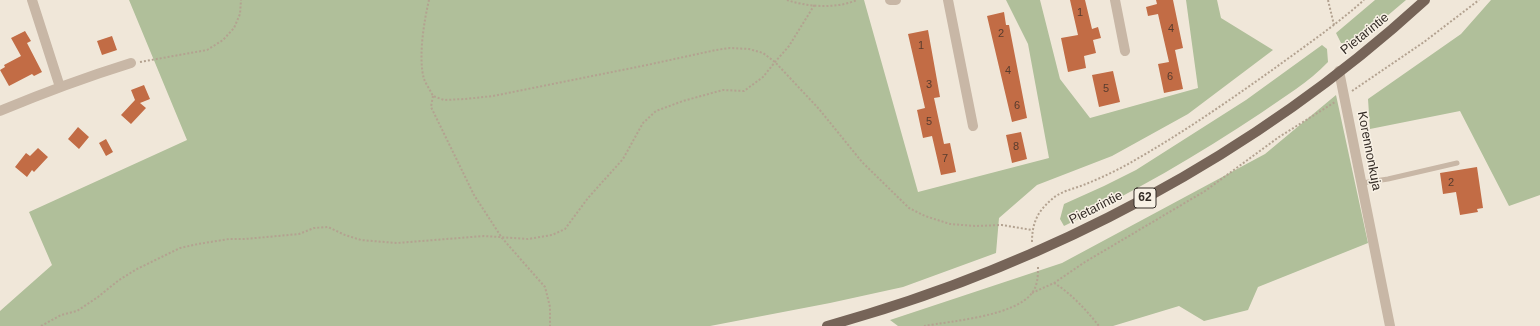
<!DOCTYPE html>
<html>
<head>
<meta charset="utf-8">
<style>
	body { margin:0 }
	canvas { display:block; background:#f0e7d9 }
</style>
</head>
<body>
<canvas width="1540" height="326"></canvas>
<script>
const ctx = document.querySelector('canvas').getContext('2d');
ctx.lineJoin = 'round';
function fillPath(path, color) {
  ctx.fillStyle = color;
  ctx.fill(path, 'evenodd');
}
function trace(path, color, width, dash) {
  ctx.strokeStyle = color;
  ctx.lineWidth = width;
  ctx.lineCap = dash ? 'butt' : 'round';
  ctx.setLineDash(dash || []);
  ctx.stroke(path);
}
function write(font, color, halo, rows, align = 'center') {
  ctx.font = font + ' Helvetica,sans-serif';
  ctx.lineWidth = 3;
  ctx.setLineDash([]);
  ctx.textBaseline = 'middle';
  ctx.strokeStyle = halo;
  ctx.fillStyle = color;
  for (const [text, x, y, turn = 0] of rows) {
    ctx.save();
    ctx.translate(x, y);
    ctx.rotate((+turn || 0) * Math.PI / 180);
    ctx.textAlign = isNaN(turn) ? turn : align;
    if (halo) ctx.strokeText(text, 0, 0);
    ctx.fillText(text, 0, 0);
    ctx.restore();
  }
}
const green = new Path2D(`
	M129,0H864L918,192L1049,158L1028,44L1006,0H1040L1060,79L1090,118L1198,88L1186,0H1217L1221,18L1273,50L1188,114L1112,156L1037,185L999,218L996,253L903,287L830,303L710,326H0V311L52,265L29,212L187,140Z
	M1375,0H1406L1354,44L1341,43L1336,33Z
	M1491,0H1540V195L1509,206L1460,111L1370,129L1368,99L1461,34Z
	M1322,45L1327,49L1328,62C1309,82 1284,97 1261,113C1198,155 1132,193 1064,226L1060,219L1064,204L1104,186L1136,170L1246,100Z
	M1336,95L1368,243L1258,287L1248,310L1204,321L1179,306L1113,326H898L890,320L1062,263L1265,154Z`);
const building = new Path2D(`
	M1070,0H1085L1092,29L1098,27L1101,38L1093,40L1096,53L1084,56L1086,68L1068,72L1061,38L1078,35Z
	M1156,0H1173L1183,48L1175,50L1183,89L1164,93L1158,64L1169,62L1158,14L1148,16L1146,7L1157,4Z
	M1004,12L1006,25H1009L1027,118L1012,122L987,16Z
	M928,30L940,97L934,98L944,144L950,143L956,172L941,175L932,136L923,138L917,110L925,108L908,34Z
	M25,31L31,41L27,43L42,72L34,76L32,74L9,86L0,70L5,67L4,65L21,56L11,38Z
	M112,36L117,50L102,55L97,41Z
	M1113,71L1120,102L1099,107L1092,75Z
	M144,85L150,99L140,103L146,108L131,124L121,115L135,100L131,90Z
	M78,127L89,137L79,149L68,139Z
	M1021,132L1027,159L1012,163L1006,135Z
	M106,139L113,152L106,156L99,143Z
	M38,148L48,157L34,172L32,170L27,177L15,167L26,153L30,156Z
	M1477,167L1483,208L1477,209L1478,212L1460,215L1456,192L1443,194L1440,173Z`);
const path = new Path2D(`
	M429,0C424,21 418,58 424,79C426,84 430,90 433,96L444,100L465,99L493,96L647,65L716,50L730,48L749,49L763,53L775,62L819,109L862,162L909,208L925,216L950,224L975,226L1002,225L1032,230
	M787,0C808,7 836,9 857,0
	M1328,0L1334,25
	M140,62L207,50L223,40L234,28L240,14L241,0
	M1352,91L1424,42L1479,0
	M433,96L431,107L474,195L502,238L545,287L550,307V326
	M1032,242C1032,224 1037,212 1051,200C1060,191 1074,189 1086,184C1103,177 1120,169 1135,160C1184,132 1230,100 1275,68C1305,46 1336,25 1364,0
	M1054,283C1071,293 1087,311 1099,326
	M1032,293L1054,283L1085,262L1205,191L1279,137L1335,102
	M41,326L61,315L77,311L98,297L119,280L137,269L180,248L198,244L229,239H245L299,234L314,228L328,227L345,235L361,240L397,243L484,236L528,239L552,235L565,229L588,198L623,159L643,123L656,111L683,101L723,90L744,91L763,77L775,62L789,46L815,4
	M924,326C952,321 1015,316 1032,293C1038,285 1038,275 1038,266`);
const lane = new Path2D(`
	M1362,183L1388,179L1457,163`);
const street = new Path2D(`
	M32,0L60,87
	M890,0H896
	M948,0L973,126
	M1115,0L1125,51
	M1339,71L1390,326
	M0,111C43,93 86,77 131,63`);
const primary = new Path2D(`
	M827,326C1047,265 1256,155 1425,0`);
const numberNames = [
	["1",1080,13],
	["4",1171,29],
	["2",1001,34],
	["1",921,46],
	["4",1008,71],
	["6",1170,77],
	["3",929,85],
	["5",1106,89],
	["6",1017,106],
	["5",929,122],
	["8",1016,147],
	["7",945,159],
	["2",1451,183]
];
const shields = [
	[1145,198,22]
];
const shieldNames = [
	["62",1145,198]
];
const streetNames = [
	["Pietarintie",1365,34,-39],
	["Korennonkuja",1369,151,79],
	["Pietarintie",1096,208,-27]
];
fillPath(green, '#b0bf9a');
fillPath(building, '#c26c45');
trace(path, '#b3a290', 2, [2, 2]);
trace(lane, '#c8b7a6', 5);
trace(street, '#c8b7a6', 10);
trace(primary, '#766458', 10);
write('11px', '#583c2e', null, numberNames);
for (const [x, y, w] of shields) {
  const box = new Path2D();
  box.roundRect(x - w / 2, y - 10, w, 20, 3);
  ctx.fillStyle = '#f8f1e5';
  ctx.fill(box);
  trace(box, '#342c26', 1);
}
write('bold 12px', '#342c26', null, shieldNames);
write('13px', '#342c26', '#f8f1e5', streetNames);
</script>
</body>
</html>
